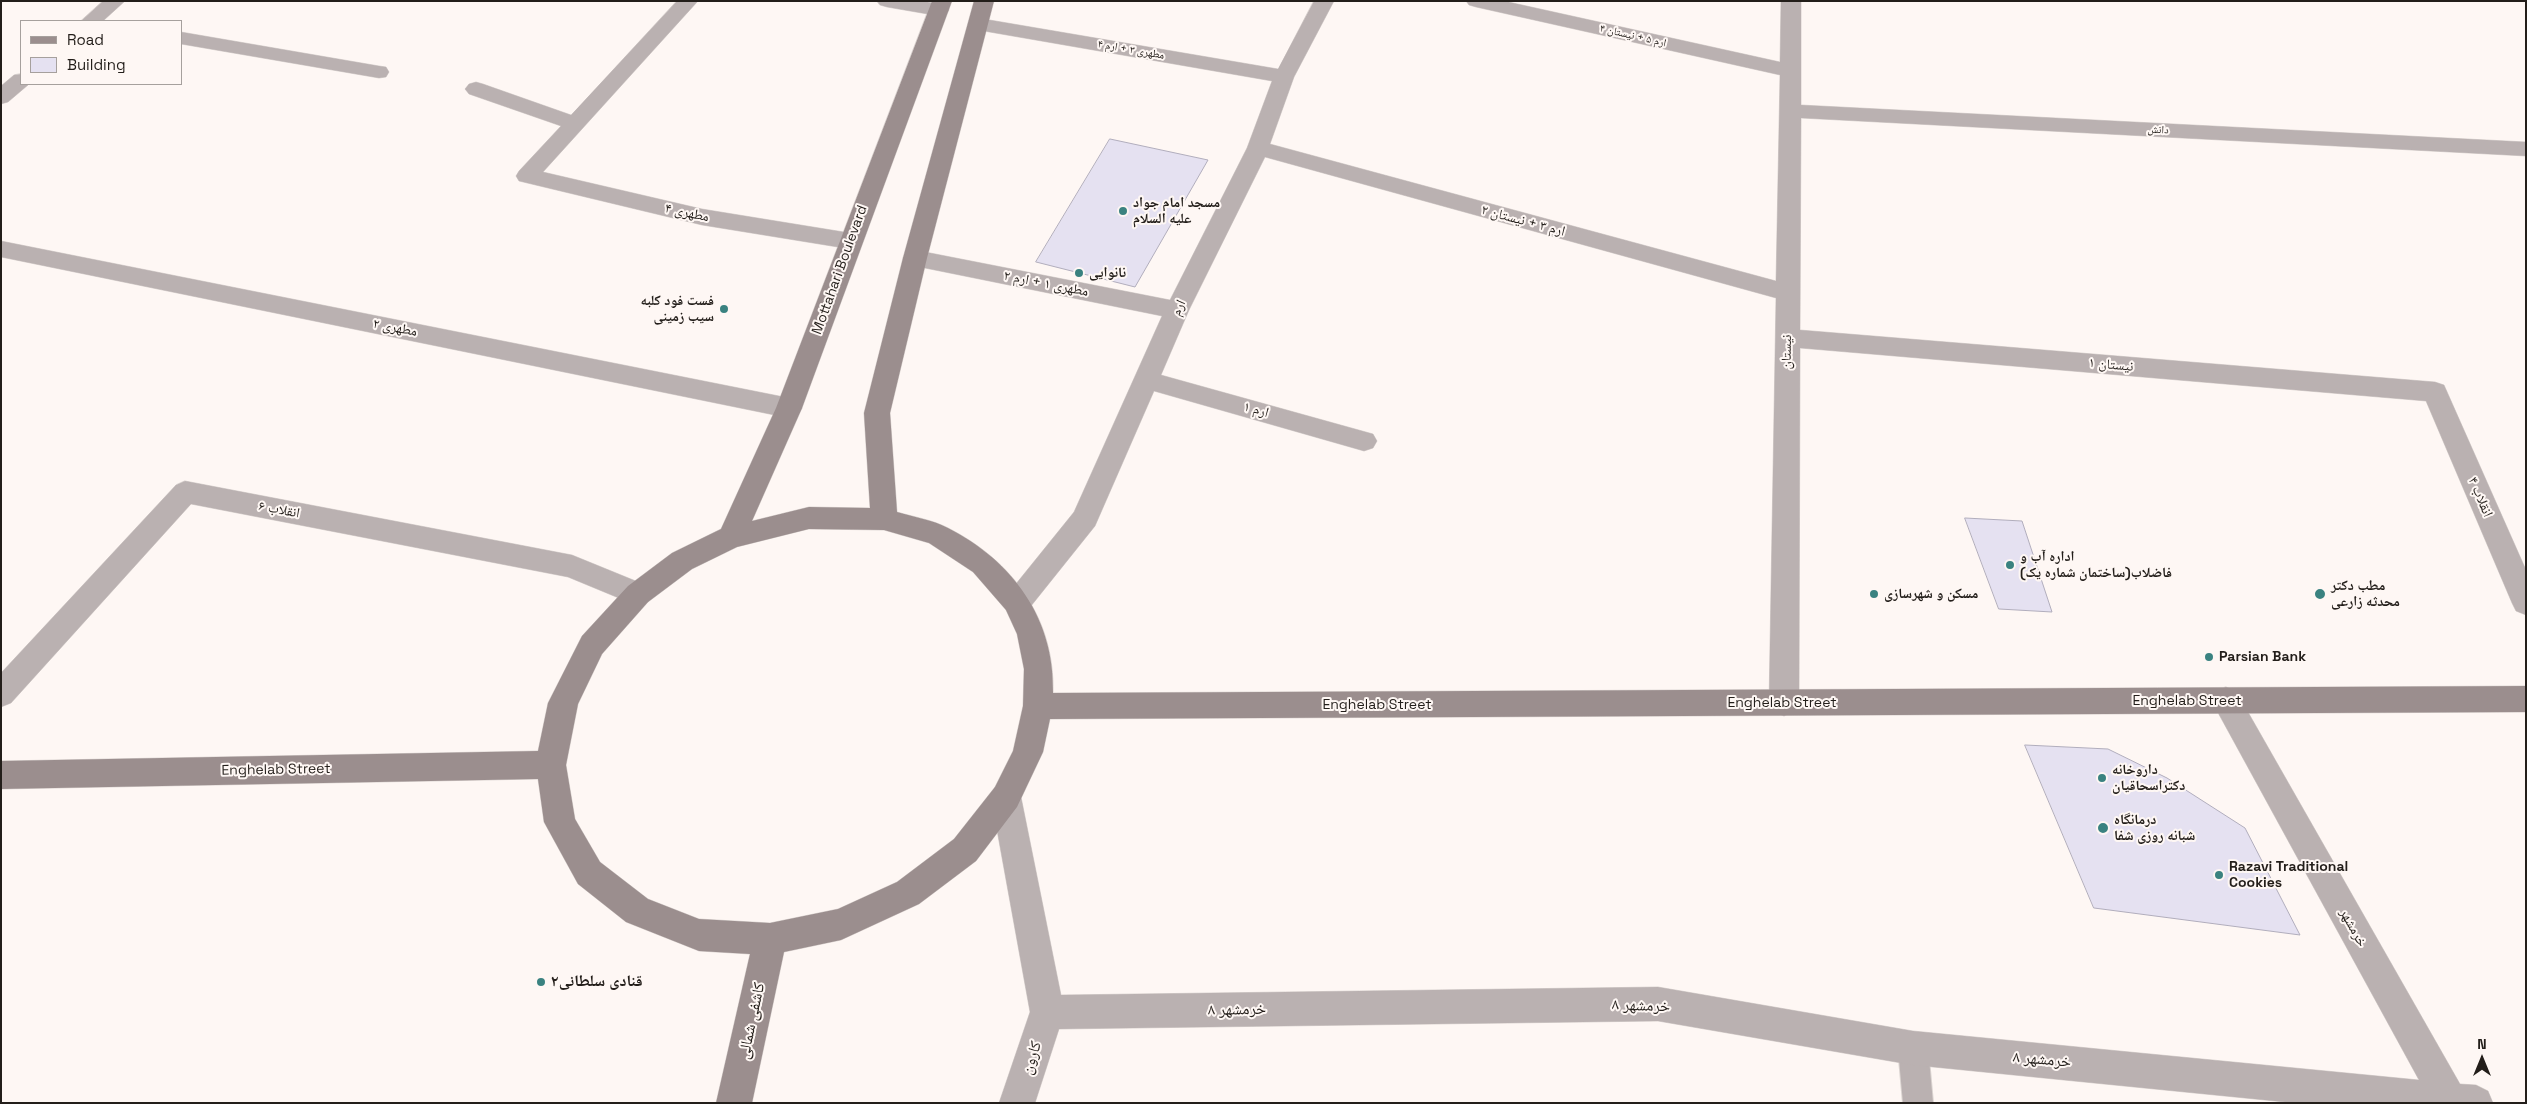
<!DOCTYPE html>
<html>
<head>
<meta charset="utf-8">
<style>
	body { margin:0 }
	#map { position:relative; width:2527px; height:1104px; overflow:hidden; background:#fef7f4; font-family:"Space Grotesk",sans-serif }
	canvas { display:block }
	.frame { position:absolute; inset:0; border:2px solid #231e1a; pointer-events:none }
	.legend { position:absolute; left:20px; top:20px; width:162px; height:65px; box-sizing:border-box; background:#fef7f4; border:1px solid #a6a09d; margin:0; padding:6px 9px; list-style:none; font-size:15px; color:#231e1a }
	.legend li { display:flex; align-items:center; gap:10px; height:25px }
	.legend b { width:25px; border:1px solid #a6a09d }
	.north { position:absolute; left:2457px; top:1034px; width:50px; height:50px; -webkit-text-stroke:4px #fef7f4; paint-order:stroke; rotate:0deg; font-size:14px; font-weight:700; line-height:20px; text-align:center; color:#231e1a }
	.north::after { content:''; display:block; margin:auto; width:18px; height:22px; background:#231e1a; clip-path:polygon(50% 0,100% 100%,50% 72%,0 100%) }
</style>
</head>
<body>
<div id="map">
<canvas width="2527" height="1104"></canvas>
<div class="frame"></div>
<ul class="legend">
<li><b style="height:6px;background:#9b8e8e"></b>Road</li>
<li><b style="height:14px;background:#e5e1f1"></b>Building</li>
</ul>
<div class="north">N</div>
</div>
<script>
const ctx = document.querySelector('canvas').getContext('2d');
ctx.lineJoin = 'round';
function fillPath(path, color) {
  ctx.fillStyle = color;
  ctx.fill(path, 'evenodd');
}
function trace(path, color, width, dash) {
  ctx.strokeStyle = color;
  ctx.lineWidth = width;
  ctx.lineCap = dash ? 'butt' : 'round';
  ctx.setLineDash(dash || []);
  ctx.stroke(path);
}
function write(font, color, halo, rows, align = 'center') {
  ctx.font = font + ' "Space Grotesk","Noto Naskh Arabic",sans-serif';
  ctx.lineWidth = 4;
  ctx.setLineDash([]);
  ctx.textBaseline = 'middle';
  ctx.strokeStyle = halo;
  ctx.fillStyle = color;
  for (const [text, x, y, turn = 0] of rows) {
    ctx.save();
    ctx.translate(x, y);
    ctx.rotate((+turn || 0) * Math.PI / 180);
    ctx.textAlign = isNaN(turn) ? turn : align;
    if (halo) ctx.strokeText(text, 0, 0);
    ctx.fillText(text, 0, 0);
    ctx.restore();
  }
}
const building = new Path2D(`
	M1110,139L1208,160L1135,287L1036,262Z
	M1965,518L2022,521L2052,612L1999,609Z
	M2025,745L2108,749L2167,778L2245,828L2300,935L2094,908Z`);
const lane = new Path2D(`
	M1913,1033L1924,1037L1928,1048L1933,1103H1903L1898,1048L1902,1037Z`);
const street = new Path2D(`
	M103,1H125L103,21H81Z
	M677,1H698L543,172L702,209L850,233L858,235L862,241L858,247L850,249L702,225L519,181L516,176L519,171L561,126L469,94L465,89L469,84L476,82L483,84L571,115Z
	M877,1H923L946,6L949,10L946,14L939,16L887,7L880,5Z
	M1314,1H1334L1294,77L1270,144L1776,281L1780,75L1476,7L1469,5L1466,1H1504L1780,62L1781,1H1801V105L2526,142V156L1801,118L1800,330L2435,382L2444,385L2526,570V615L2516,611L2512,603L2426,401L1800,348L1799,703L1794,712L1784,716L1774,712L1769,703L1776,298L1265,157L1189,310L1161,375L1373,434L1377,441L1373,448L1364,451L1154,391L1095,526L1027,611L1017,615L1007,611L1003,603L1007,595L1074,512L1162,316L915,266L907,264L903,258L907,252L915,250L1170,300L1247,148L1272,81L978,30L971,28L968,24L971,20L978,18L1278,69Z
	M181,32L379,66L386,67L389,72L386,77L379,78L181,44Z
	M21,74V84L28,85L8,102L1,104V86L14,75Z
	M1,241L789,398L798,401L802,408L798,415L789,418L1,257Z
	M185,481L572,555L648,586L652,594L648,602L638,606L568,577L191,504L11,703L1,707V673L176,485Z
	M2226,687L2236,691L2460,1084L2476,1085L2488,1091L2493,1103H2295L1913,1065L1658,1021L1059,1029L1035,1103H999L1030,1012L991,797L995,787L1006,783L1017,787L1021,797L1061,995L1658,987L1913,1031L2419,1080L2216,709L2211,700L2216,691Z`);
const secondary = new Path2D(`
	M932,1H952L802,408L752,521L809,507L870,508L864,413L903,258L974,1H994L927,258L890,413L897,512C914,517 933,520 948,528C1013,561 1055,619 1053,693L2526,686V712L1050,719L1043,752L1017,807L976,861L919,904L841,940L784,952L752,1103H716L750,954L699,951L626,922L578,884L544,822L538,779L1,789V761L538,751L548,703L582,636L628,586L672,553L721,529L776,408ZM809,529L884,530L929,543L973,572L1006,610L1017,634L1024,669L1023,706L1013,751L995,787L954,839L897,882L838,909L770,923L699,919L648,899L600,862L575,819L566,765L578,704L602,654L648,602L692,569L737,547Z`);
const markers = [
	[1123,211,5,"#3a8280"],
	[1079,273,5,"#3a8280"],
	[724,309,5,"#3a8280"],
	[2010,565,5,"#3a8280"],
	[1874,594,5,"#3a8280"],
	[2320,594,6,"#3a8280"],
	[2209,657,5,"#3a8280"],
	[2102,778,5,"#3a8280"],
	[2103,828,6,"#3a8280"],
	[2219,875,5,"#3a8280"],
	[541,982,5,"#3a8280"]
];
const farStreetnames = [
	["ارم ۵ + نیستان ۴",1633,36,13],
	["مطهری ۳ + ارم ۴",1131,50,10],
	["دانش",2158,130,3]
];
const poiNames = [
	["مسجد امام جواد",1133,203],
	["علیه السلام",1133,219],
	["نانوایی",1089,273],
	["فست فود کلبه",714,301,"right"],
	["سیب زمینی",714,317,"right"],
	["اداره آب و",2020,557],
	["فاضلاب(ساختمان شماره یک)",2020,573],
	["مطب دکتر",2331,586],
	["محدثه زارعی",2331,602],
	["مسکن و شهرسازی",1884,594],
	["Parsian Bank",2219,657],
	["داروخانه",2112,770],
	["دکتراسحاقیان",2112,786],
	["درمانگاه",2114,820],
	["شبانه روزی شفا",2114,836],
	["Razavi Traditional",2229,867],
	["Cookies",2229,883]
];
const streetNames = [
	["مطهری ۴",687,213,12],
	["ارم ۳ + نیستان ۲",1523,221,15],
	["Mottahari Boulevard",840,270,-70],
	["مطهری ۱ + ارم ۲",1046,284,11],
	["ارم",1179,308,-65],
	["مطهری ۲",395,328,11],
	["نیستان",1787,352,-89],
	["نیستان ۱",2111,365,5],
	["ارم ۱",1256,410,16],
	["انقلاب ۴",2480,497,67],
	["انقلاب ۶",279,510,11],
	["Enghelab Street",2187,701],
	["Enghelab Street",1782,703],
	["Enghelab Street",1377,705],
	["Enghelab Street",276,770,-1],
	["خرمشهر",2353,928,61]
];
const nearPoinames = [
	["قنادی سلطانی۲",551,982]
];
const nearStreetnames = [
	["خرمشهر ۸",1641,1006,2],
	["خرمشهر ۸",1237,1010,-1],
	["کاشفی شمالی",752,1021,-78],
	["کارون",1032,1058,-72],
	["خرمشهر ۸",2042,1060,5]
];
fillPath(building, '#e5e1f1');
trace(building, '#b1adbc', 1);
trace(lane, '#dbd4d1', 2);
trace(street, '#dbd4d1', 1);
trace(secondary, '#dbd4d1', 1);
fillPath(lane, '#bab1b1');
fillPath(street, '#bab1b1');
fillPath(secondary, '#9b8e8e');
for (const [x, y, r, color] of markers) {
  const dot = new Path2D();
  dot.arc(x, y, r, 0, 2 * Math.PI);
  ctx.fillStyle = color;
  ctx.fill(dot);
  trace(dot, '#fef7f4', 2);
}
write('11px', '#231e1a', '#fef7f4', farStreetnames);
write('bold 14px', '#231e1a', '#fef7f4', poiNames, 'left');
write('14px', '#231e1a', '#fef7f4', streetNames);
write('bold 16px', '#231e1a', '#fef7f4', nearPoinames, 'left');
write('16px', '#231e1a', '#fef7f4', nearStreetnames);
</script>
</body>
</html>
